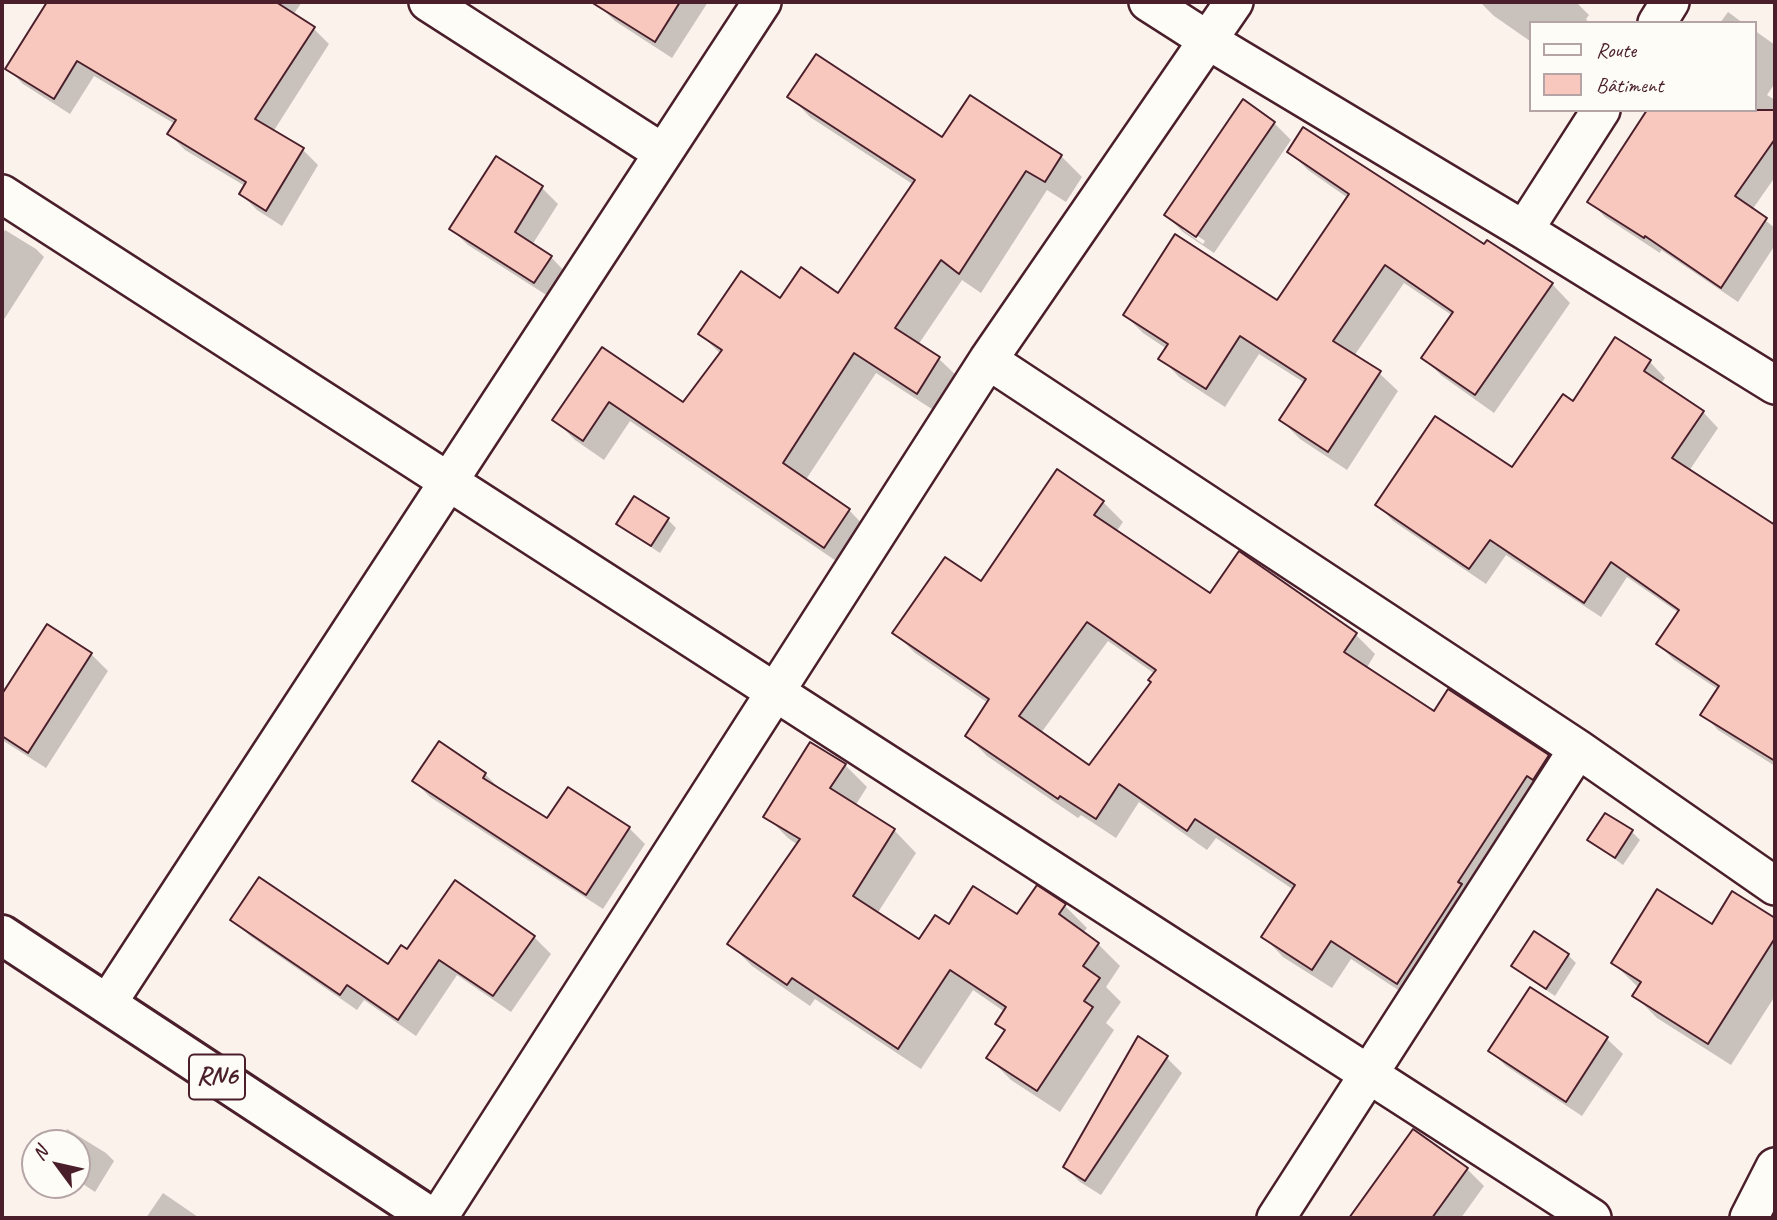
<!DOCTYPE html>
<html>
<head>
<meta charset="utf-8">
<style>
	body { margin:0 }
	#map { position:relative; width:1777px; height:1220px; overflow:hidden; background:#fcf2ec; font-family:Caveat,sans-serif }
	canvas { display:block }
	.frame { position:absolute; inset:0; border:4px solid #4a1f2b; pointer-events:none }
	.legend { position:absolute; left:1529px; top:21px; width:228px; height:91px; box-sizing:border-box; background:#fdfcf7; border:2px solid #b5a4a5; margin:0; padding:9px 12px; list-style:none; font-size:21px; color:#4a1f2b }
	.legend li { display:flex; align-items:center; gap:14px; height:35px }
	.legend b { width:35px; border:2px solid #b5a4a5 }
	.north { position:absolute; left:21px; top:1129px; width:70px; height:70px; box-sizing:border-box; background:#fdfcf7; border:2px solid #b5a4a5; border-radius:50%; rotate:303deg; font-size:19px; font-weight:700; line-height:28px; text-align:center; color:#4a1f2b }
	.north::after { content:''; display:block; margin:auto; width:24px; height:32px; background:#4a1f2b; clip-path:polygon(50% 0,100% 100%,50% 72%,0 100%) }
</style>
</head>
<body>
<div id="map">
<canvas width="1777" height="1220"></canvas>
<div class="frame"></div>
<ul class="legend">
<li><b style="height:9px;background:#fdfcf7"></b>Route</li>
<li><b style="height:19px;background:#f8c8bf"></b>Bâtiment</li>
</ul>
<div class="north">N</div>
</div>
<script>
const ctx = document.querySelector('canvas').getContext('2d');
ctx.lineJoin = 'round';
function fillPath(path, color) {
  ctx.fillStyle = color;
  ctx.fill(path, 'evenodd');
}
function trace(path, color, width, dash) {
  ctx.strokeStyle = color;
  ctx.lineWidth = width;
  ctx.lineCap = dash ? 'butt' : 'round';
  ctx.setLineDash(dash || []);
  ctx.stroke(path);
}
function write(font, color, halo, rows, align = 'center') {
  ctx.font = font + ' Caveat,sans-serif';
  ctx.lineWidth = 7;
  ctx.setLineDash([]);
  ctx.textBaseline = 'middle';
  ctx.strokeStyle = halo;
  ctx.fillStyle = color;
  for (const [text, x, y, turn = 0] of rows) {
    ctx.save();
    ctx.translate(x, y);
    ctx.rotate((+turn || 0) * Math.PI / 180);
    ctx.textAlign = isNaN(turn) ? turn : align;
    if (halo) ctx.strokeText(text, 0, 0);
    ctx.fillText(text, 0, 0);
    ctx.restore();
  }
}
const shadow = new Path2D(`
	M49,2H302L293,15L314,29L329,44L273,132L302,149L318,165L282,226L257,210L241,194L245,186L185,150L169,134L175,124L94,76L70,114L23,84L8,69Z
	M600,2H708L672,58L615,21L598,5Z
	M1480,2H1576L1589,15L1586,19L1589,23H1530V41L1494,16Z
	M1728,12L1743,23H1720Z
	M1754,30L1775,45V83L1767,95L1775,100V177L1752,210L1775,228V245L1738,302L1661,250L1660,253L1605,217L1590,201L1754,110Z
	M790,96L943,140L970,97L1061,156L1082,177L1066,202L1047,190L981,293L962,280L918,345L939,359L960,379L938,413L876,373L805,481L849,510L869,531L845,567L630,421L604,460L575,440L555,420L603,349L684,405L721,354L700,334L781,301L838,295L914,185L810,117Z
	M1274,123L1291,140L1214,253L1183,232L1166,215ZM1183,226L1205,241L1203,244L1183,230Z
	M1289,151L1485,246L1552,284L1570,303L1494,413L1442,376L1423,358L1453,316L1404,283L1354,356L1379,373L1398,391L1347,470L1300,439L1281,420L1305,383L1259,354L1225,407L1179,377L1161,358L1167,349L1143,333L1125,315L1277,302L1348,198L1308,170Z
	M496,158L542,188L558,204L532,245L551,257L567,274L551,298L468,245L451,229Z
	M5,230L36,249L44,257L3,321L2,235Z
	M1650,362L1665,378L1661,384L1703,412L1718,428L1689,471L1771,524L1775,519V766L1718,730L1703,714L1719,690L1674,660L1658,644L1679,613L1627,577L1601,617L1506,555L1486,584L1393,521L1378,505L1512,469L1573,403Z
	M634,498L668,520L676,528L660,553L626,531L618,523Z
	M1103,502L1123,522L1116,532L1210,595L1355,634L1375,654L1366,669L1434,714L1548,756L1568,776L1418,1003L1351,959L1332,988L1283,957L1264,937L1294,890L1216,838L1207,850L1139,802L1116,838L1081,815L1078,818L987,756L967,736L988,703L915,653L895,633L981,583ZM1108,641L1155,674L1153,682L1090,767L1041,733Z
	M48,626L91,654L108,671L46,768L2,740V698Z
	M845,765L867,787L855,806L894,830L916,853L877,914L919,941L949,926L1017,917L1037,888L1065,906L1087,928L1083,933L1098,944L1120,966L1106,987L1121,1002L1106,1023L1114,1030L1060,1112L1011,1080L989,1058L1005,1032L997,1024L1005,1012L973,990L921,1069L815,999L810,1006L752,966L730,944L798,845L788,838L766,816Z
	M485,774L501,790L548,821L629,828L645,844L603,909L430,797L414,781Z
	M1632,832L1640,840L1623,865L1589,840Z
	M455,883L534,937L551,954L511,1012L457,975L416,1036L364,1000L357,1010L250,936L233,919L388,966L408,951Z
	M1733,893L1775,920V996L1731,1065L1657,1018L1634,995L1639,988L1613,963L1712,926Z
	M1568,955L1576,963L1555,996L1522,974L1513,966Z
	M1530,989L1607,1039L1623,1054L1582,1116L1506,1066L1490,1051Z
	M1138,1039L1167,1058L1182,1073L1101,1195L1080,1182L1065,1167Z
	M67,1129L106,1153L114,1161L95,1192L77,1180V1143H59Z
	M1413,1131L1467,1169L1484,1186L1461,1218H1350Z
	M163,1193L198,1217L199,1218H146Z`);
const building = new Path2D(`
	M47,2H276L315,27L255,119L304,148L266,211L239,194L246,182L167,134L176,120L77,61L54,99L5,69Z
	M591,2H680L655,42Z
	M816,54L942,137L970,95L1062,155L1045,182L1026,171L959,274L941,260L895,328L940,357L917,394L854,353L783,463L850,509L824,548L609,402L583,441L552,420L602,347L683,402L722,350L698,334L741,271L780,298L801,267L838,293L915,180L787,97Z
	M1243,99L1275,122L1196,237L1164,215Z
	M1647,110H1775V139L1735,196L1767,218L1721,288L1645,236L1644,238L1587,202Z
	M1303,127L1484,244L1487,240L1553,283L1475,395L1421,358L1453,312L1385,265L1333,341L1381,371L1328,452L1279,420L1306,379L1240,336L1206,389L1158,359L1168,344L1123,315L1175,234L1277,300L1349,194L1287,152Z
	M496,156L543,186L515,232L552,256L534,283L449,229Z
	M1615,337L1651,360L1644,371L1704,411L1672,458L1775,525V761L1700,715L1719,686L1656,644L1679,610L1611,562L1584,603L1490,540L1469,569L1375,505L1435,416L1512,467L1563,394L1573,401Z
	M1057,469L1104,501L1094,515L1210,593L1239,551L1357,633L1344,652L1434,711L1448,689L1549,755L1533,780L1527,776L1458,882L1462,884L1397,984L1331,941L1312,970L1261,937L1295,885L1195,819L1187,831L1119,784L1096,819L1060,796L1058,799L965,736L989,699L892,633L945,557L981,581ZM1087,622L1156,670L1148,680L1151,682L1089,765L1019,716Z
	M634,496L669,518L651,546L616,524Z
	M47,624L92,653L28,753L2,736V694Z
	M439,741L486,773L483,778L547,818L568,787L630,827L586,895L412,781Z
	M810,742L846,764L830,788L895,829L853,896L919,939L935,915L949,924L973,886L1017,914L1037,885L1066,904L1059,914L1099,943L1083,966L1100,978L1084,1001L1093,1007L1037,1091L986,1058L1005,1030L995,1024L1006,1007L950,970L898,1049L792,978L787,985L727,944L800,839L763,817Z
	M1605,813L1633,830L1615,858L1587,840Z
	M259,877L388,964L401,945L407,949L455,880L535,936L493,996L439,960L398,1020L347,985L340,995L230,920Z
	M1657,889L1712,924L1732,891L1775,918V938L1708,1044L1632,996L1641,982L1611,963Z
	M1534,931L1569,954L1546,989L1511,966Z
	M1530,987L1608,1037L1566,1102L1488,1051Z
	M1138,1036L1168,1056L1085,1181L1063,1167Z
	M1413,1129L1468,1168L1432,1218H1349Z`);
const street = new Path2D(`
	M428,2L663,153
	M1148,2L1209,41L1524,230L1775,385
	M1657,23L1670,2
	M2,194L1592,1218
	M1524,230L1601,110
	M988,360L1578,749L1775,886
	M107,1004L762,2
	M438,1218L988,360L1234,2
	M1276,1218L1578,749
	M1749,1218L1775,1167`);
const primary = new Path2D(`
	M2,935L432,1218`);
const shields = [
	[217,1077,56]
];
const shieldNames = [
	["RN6",217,1077]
];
fillPath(shadow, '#0003');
fillPath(building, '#f8c8bf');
trace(building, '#4a1f2b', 2);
trace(street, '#4a1f2b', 42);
trace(primary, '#4a1f2b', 44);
trace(street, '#fdfcf7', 37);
trace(primary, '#fdfcf7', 38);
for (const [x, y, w] of shields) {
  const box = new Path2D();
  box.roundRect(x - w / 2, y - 22.5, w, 45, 5);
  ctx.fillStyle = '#fdfcf7';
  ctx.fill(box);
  trace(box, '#4a1f2b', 2);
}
write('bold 26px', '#4a1f2b', null, shieldNames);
</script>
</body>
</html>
